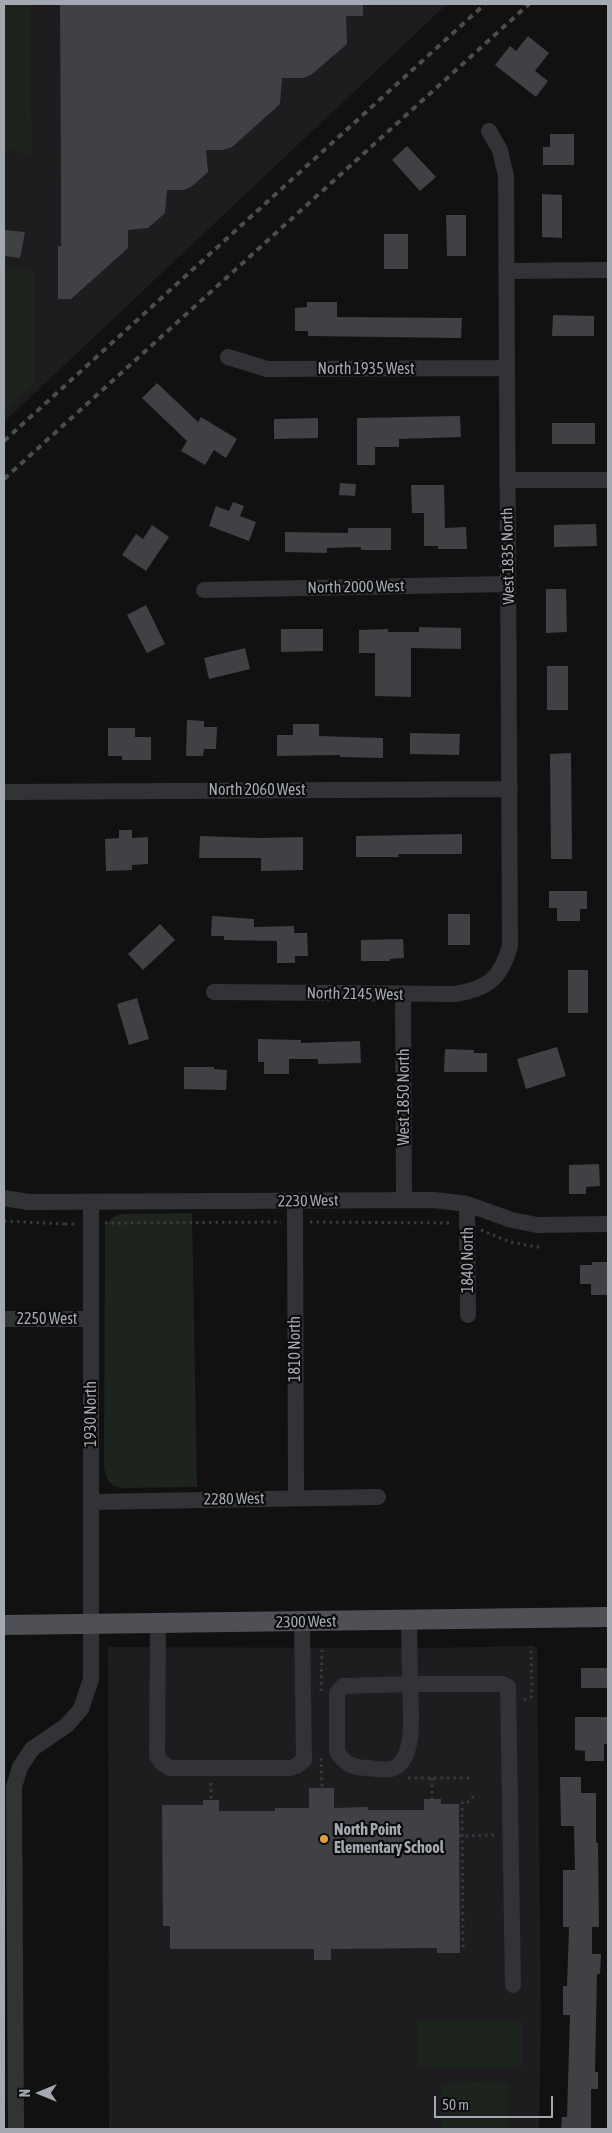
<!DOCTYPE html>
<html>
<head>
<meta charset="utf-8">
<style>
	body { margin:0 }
	#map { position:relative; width:612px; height:2133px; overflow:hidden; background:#111112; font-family:"Asap Condensed",sans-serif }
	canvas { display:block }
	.frame { position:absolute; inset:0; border:5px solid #a3a8b1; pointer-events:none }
	.north { position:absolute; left:15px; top:2068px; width:50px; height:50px; -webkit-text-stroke:4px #0c0c0d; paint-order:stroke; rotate:270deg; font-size:14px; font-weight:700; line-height:20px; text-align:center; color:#a3a8b1 }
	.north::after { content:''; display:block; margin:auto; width:18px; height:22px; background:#a3a8b1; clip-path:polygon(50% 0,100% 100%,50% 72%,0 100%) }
	.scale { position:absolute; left:434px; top:2096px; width:119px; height:22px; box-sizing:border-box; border:2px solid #a3a8b1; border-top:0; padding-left:6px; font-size:15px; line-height:18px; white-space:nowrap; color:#a3a8b1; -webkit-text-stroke:4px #0c0c0d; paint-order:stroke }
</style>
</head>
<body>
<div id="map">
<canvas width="612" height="2133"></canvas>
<div class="frame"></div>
<div class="north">N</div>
<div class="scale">50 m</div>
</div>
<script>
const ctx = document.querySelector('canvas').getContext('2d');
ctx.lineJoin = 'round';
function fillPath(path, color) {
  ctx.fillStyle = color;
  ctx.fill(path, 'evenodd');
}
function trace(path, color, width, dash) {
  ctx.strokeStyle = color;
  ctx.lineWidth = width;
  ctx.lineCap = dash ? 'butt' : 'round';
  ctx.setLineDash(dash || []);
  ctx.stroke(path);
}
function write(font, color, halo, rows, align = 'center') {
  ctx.font = font + ' "Asap Condensed",sans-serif';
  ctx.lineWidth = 4.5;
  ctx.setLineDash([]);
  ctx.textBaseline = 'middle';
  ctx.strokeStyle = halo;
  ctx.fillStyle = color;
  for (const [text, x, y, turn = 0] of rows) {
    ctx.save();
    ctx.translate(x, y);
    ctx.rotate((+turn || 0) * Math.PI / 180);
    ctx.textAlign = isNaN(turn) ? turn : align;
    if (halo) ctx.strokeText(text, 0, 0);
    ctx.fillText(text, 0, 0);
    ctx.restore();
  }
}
const built = new Path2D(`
	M4,4H447L4,422Z
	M531,1646L537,1647L541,2017L539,2129H109L108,1647L428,1648Z`);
const green = new Path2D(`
	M4,4H29L32,156L4,149Z
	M4,267L33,271V384L4,412Z
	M192,1213L197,1487L121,1488C109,1485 106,1479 104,1467L105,1226L113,1217L121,1214Z
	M417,2020H522V2067H417Z
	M503,2081L508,2086V2129H441V2083Z`);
const building = new Path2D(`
	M60,4H363V16H346L347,44L311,75L303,78H282L280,104L232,147L223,150H206L208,172L191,187L184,190H167L165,213L148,228L128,230V248L71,299H58V246H61V191Z
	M528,36L549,53L535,71L548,81L536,97L495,65L510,46L516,51Z
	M550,134H574V165H543V147H550Z
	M407,146L436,177L420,191L392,160Z
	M542,194L562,195V238L542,237Z
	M446,215H466V256H447Z
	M4,230L25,232L20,258L4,256Z
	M384,234H408V269H384Z
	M307,302H337V317L462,318L461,338L308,336V331H295V308L307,307Z
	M553,315L594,316V336H552Z
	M157,383L198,422L201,417L237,439L226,458L214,450L205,465L181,451L187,441L142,398Z
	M460,416L461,437L399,439V447H375V465H357V418Z
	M318,418V438L274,439V419Z
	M552,423H595V444H552Z
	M340,483L356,484L355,496L339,495Z
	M411,485H444L445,528L466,527L467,549H438V546H424V513H412Z
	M233,502L244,506L240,516L256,522L249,541L209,526L216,506L229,511Z
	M596,524L597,546L554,547V525Z
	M152,525L169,537L146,571L122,555L136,534L143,539Z
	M348,528H391V550H361V547L327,548V553L285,552V532L348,533Z
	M546,589H566L567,632L546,633Z
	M146,605L165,644L147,653L127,615Z
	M419,627L461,628V649L411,648V697L375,696V653H359V630L388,629V632H419Z
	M281,629H323V651L281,652Z
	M245,648L250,669L209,679L204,658Z
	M547,666H568V710H547Z
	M187,720L204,721V727H217L216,749H204L203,756H186Z
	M293,724H319V736L383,738V758L340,757V755L277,756V735H293Z
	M108,728H135V737H151V760H122V756H108Z
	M410,733L460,734L459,755L410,754Z
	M571,753L572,859H551L550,754Z
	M119,830H132V838L148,837V864L132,865V870L106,871L105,839L119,838Z
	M462,834V854H398L399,857H356V836Z
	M200,836L260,838L303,837V870L261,871V858H199Z
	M549,891H587V909H580V921H557V908H549Z
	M448,914H470V945H448Z
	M212,916L254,919V927L294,926V933H307L308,956H295V963H277V941L224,940V936H211Z
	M160,924L175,940L143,970L128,954Z
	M403,939L404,958L390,959V961H361V940Z
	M568,970H588V1013H568Z
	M137,998L149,1039L129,1045L117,1004Z
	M258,1039L301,1040V1043L360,1041L361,1063L318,1064V1059H289V1074H264V1062H258Z
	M557,1047L566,1076L526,1089L517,1059Z
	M445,1049L474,1050V1053H487V1072H444Z
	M184,1067H214V1069L227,1070L226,1090L184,1089Z
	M599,1164L600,1186L586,1187V1194H569V1165Z
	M592,1262H608L607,1295H591V1284H580V1265H592Z
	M581,1668H608V1688H581Z
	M575,1717H608V1744H604V1761H585V1751L575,1750Z
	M560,1777H581V1793H596V1843H598L599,1927H592V1954H601L600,1974H597L595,2072H598V2089H591V2129H561L562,2117H567L570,2015H563V1986H567L569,1927H563V1870H575L574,1826H561Z
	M309,1788H334V1808L368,1807V1810H424V1799H441V1804H459L460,1953H437V1948L331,1949V1960H314V1949H170V1926H163L162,1805H203V1800H219V1811H275V1808H309Z`);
const path = new Path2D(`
	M4,1221L65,1224
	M310,1222L453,1223
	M105,1223L281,1222
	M65,1224H76
	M481,1230L510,1242L543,1248
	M321,1691L322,1650
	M524,1700L532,1696L531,1646
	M321,1758L322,1788
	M408,1778H470
	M432,1778V1799
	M211,1783V1800
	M459,1836L496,1835
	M463,1947L462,1803H467L474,1796`);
const minor = new Path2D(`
	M506,271L608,270
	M228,357L267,369L507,368
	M507,480H608
	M204,590L508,584
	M4,792L510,789
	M214,992L455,994C488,989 501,978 510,946L506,176L500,150L489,131
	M403,995L404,1200
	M4,1198L28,1202L434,1200L467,1204L512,1220L537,1225L608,1224
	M295,1201L296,1498
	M467,1204L468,1315
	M4,1319H91
	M91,1502L378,1497
	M409,1621L410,1684H502L508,1687L513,1985
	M158,1624L157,1756L162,1763L170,1768H290L296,1766L304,1760L302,1622
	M410,1684C410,1705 418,1762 391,1769C384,1770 375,1769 368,1768C353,1768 344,1764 337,1751V1693L343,1686Z
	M16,2129L14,1787L20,1767L32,1749L67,1725L81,1709L91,1679V1202`);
const major = new Path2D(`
	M4,1625L608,1617`);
const rail = new Path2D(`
	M4,441L485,4
	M4,479L529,4`);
const markers = [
	[324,1839,5,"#dea03d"]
];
const streetNames = [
	["North 1935 West",366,369],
	["West 1835 North",508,556,-91],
	["North 2000 West",356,587,-1],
	["North 2060 West",257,790],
	["North 2145 West",355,994,1],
	["West 1850 North",404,1097,-90],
	["2230 West",308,1201,-1],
	["1840 North",468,1260,-90],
	["2250 West",47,1319],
	["1810 North",295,1349,-90],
	["1930 North",91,1414,-90],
	["2280 West",234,1499,-1],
	["2300 West",306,1622,-1]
];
const poiNames = [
	["North Point",334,1830],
	["Elementary School",334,1848]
];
fillPath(built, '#1d1d1f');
fillPath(green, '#1d241e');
fillPath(building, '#404145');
trace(path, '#383a3d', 3, [2.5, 4]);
trace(minor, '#323336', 16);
trace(major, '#4e5055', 20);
trace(rail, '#4b4d51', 4, [6, 5]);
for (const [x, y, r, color] of markers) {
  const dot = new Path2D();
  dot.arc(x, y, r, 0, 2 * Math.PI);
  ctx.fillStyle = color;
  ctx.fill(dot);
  trace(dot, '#0c0c0d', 2);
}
write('16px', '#a3a8b1', '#0c0c0d', streetNames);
write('bold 16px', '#a3a8b1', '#0c0c0d', poiNames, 'left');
</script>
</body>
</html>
